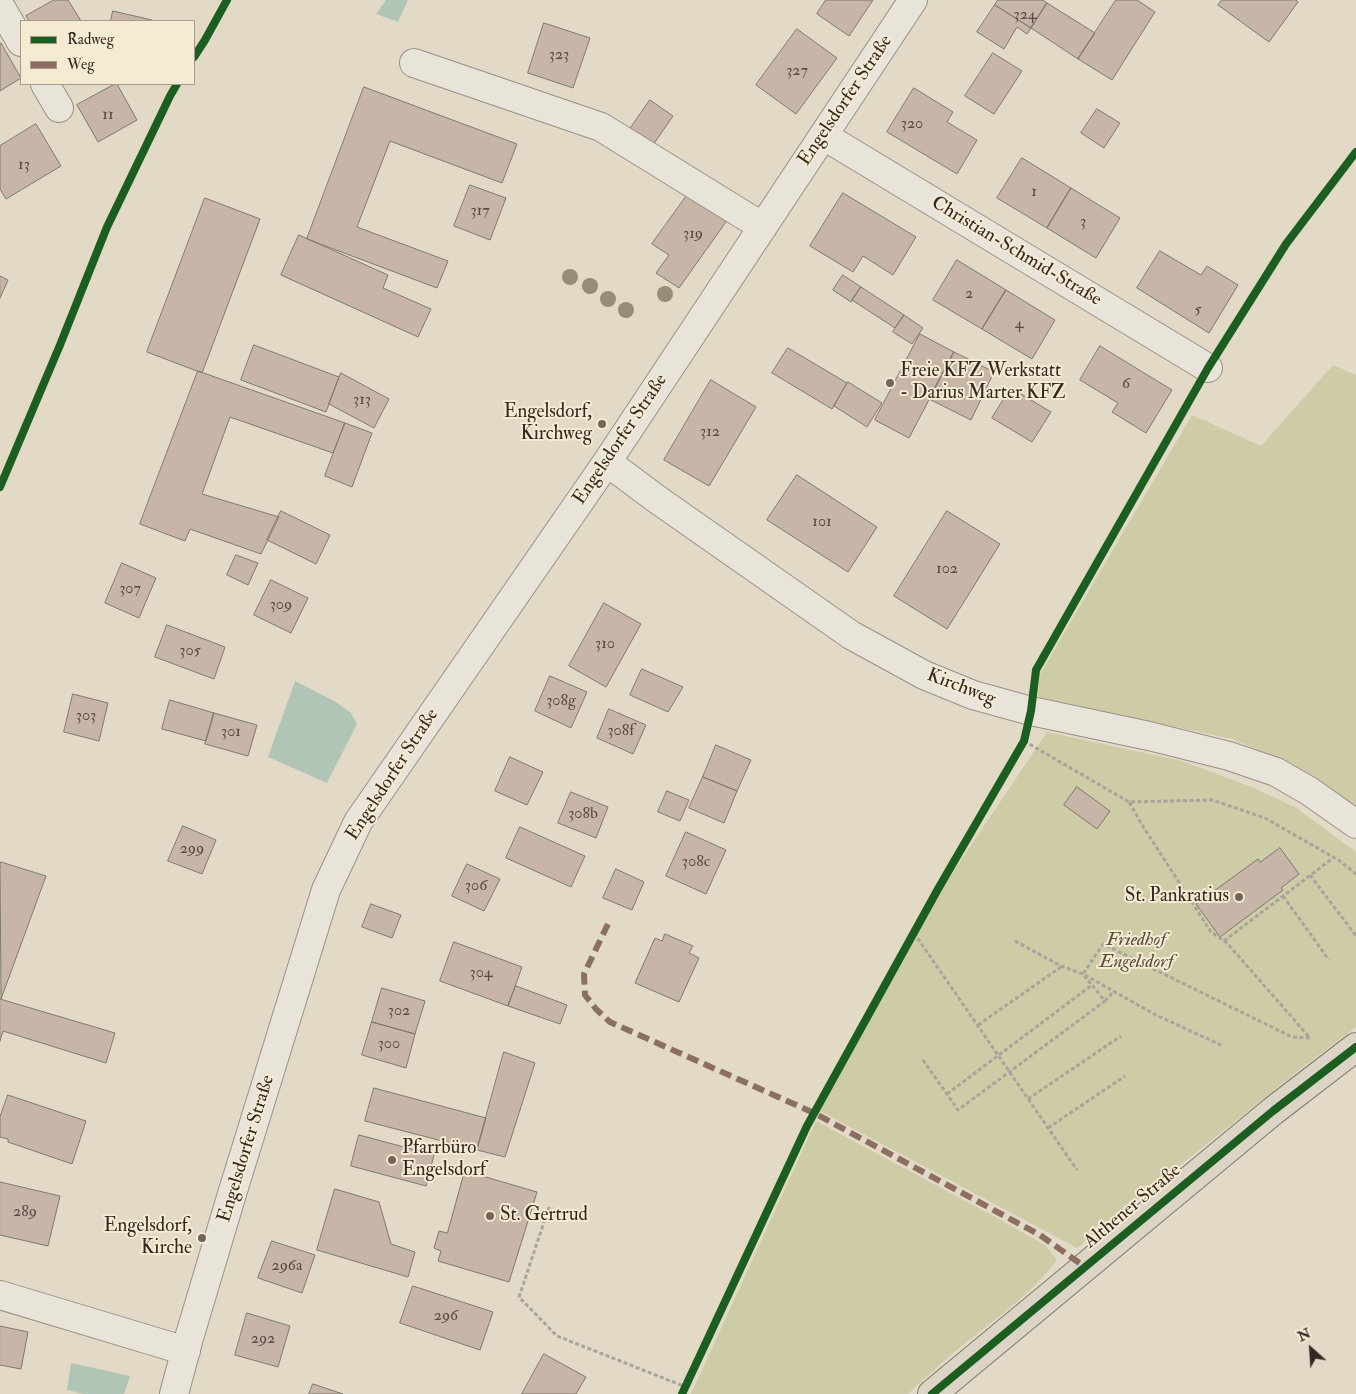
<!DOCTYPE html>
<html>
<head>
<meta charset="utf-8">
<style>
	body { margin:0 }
	#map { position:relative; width:1356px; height:1394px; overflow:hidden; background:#e2dac6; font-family:"IM FELL Double Pica",serif }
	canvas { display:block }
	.legend { position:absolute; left:20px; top:20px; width:175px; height:65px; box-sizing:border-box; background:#f5ead2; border:1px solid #a79c8c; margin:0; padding:6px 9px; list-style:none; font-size:15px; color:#332722 }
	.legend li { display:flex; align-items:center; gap:10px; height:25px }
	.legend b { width:25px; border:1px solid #a79c8c }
	.north { position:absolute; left:1286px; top:1324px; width:50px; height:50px; -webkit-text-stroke:4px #f5ead2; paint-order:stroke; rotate:334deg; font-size:14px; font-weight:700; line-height:20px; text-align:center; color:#332722 }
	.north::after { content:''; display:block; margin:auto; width:18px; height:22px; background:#332722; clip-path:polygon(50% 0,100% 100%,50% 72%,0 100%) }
</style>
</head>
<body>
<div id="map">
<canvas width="1356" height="1394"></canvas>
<ul class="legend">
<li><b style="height:6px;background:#1b5e20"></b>Radweg</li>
<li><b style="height:6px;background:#8d6e63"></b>Weg</li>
</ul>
<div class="north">N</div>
</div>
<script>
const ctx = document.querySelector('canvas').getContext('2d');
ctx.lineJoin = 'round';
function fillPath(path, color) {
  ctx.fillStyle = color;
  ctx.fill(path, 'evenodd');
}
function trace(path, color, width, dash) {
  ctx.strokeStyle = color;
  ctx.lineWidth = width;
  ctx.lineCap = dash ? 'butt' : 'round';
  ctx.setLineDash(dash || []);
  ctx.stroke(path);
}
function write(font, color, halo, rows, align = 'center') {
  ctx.font = font + ' "IM FELL Double Pica",serif';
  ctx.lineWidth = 4;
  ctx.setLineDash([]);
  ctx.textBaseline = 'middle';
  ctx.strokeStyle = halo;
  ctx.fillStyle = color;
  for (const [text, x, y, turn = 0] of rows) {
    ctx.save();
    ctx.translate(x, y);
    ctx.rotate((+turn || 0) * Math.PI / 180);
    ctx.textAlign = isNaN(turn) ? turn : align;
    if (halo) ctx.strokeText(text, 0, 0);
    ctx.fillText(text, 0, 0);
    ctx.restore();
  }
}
const green = new Path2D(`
	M1333,365L1356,375V809L1281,760L1232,739L1038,697L1039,676L1192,415L1261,446Z
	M1047,732L1182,761L1254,788L1295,807L1356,852V1027L1303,1067L1077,1248L820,1111L945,884Z
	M816,1121L1001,1220L1046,1246L1057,1260C1030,1296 991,1322 957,1350C940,1364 924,1379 908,1394H691Z`);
const water = new Path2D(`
	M386,0H408L398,22L376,14Z
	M295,681L336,702L351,713L357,724L327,783L268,757Z
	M71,1363L130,1376L124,1394H84L67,1390Z`);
const building = new Path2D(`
	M54,0H68L81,21H29L26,16Z
	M826,0H873L849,36L817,14Z
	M998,0H1043L1047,3L1031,28L995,5Z
	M1116,0H1137L1155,12L1112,80L1078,59Z
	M1222,0H1296L1298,2L1269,42L1218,5Z
	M1047,3L1095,33L1078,59L1031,28Z
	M995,5L1031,28L1027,34L1017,27L1004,49L977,32Z
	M113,11L152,20L151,21H111Z
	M544,23L590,38L573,88L528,73Z
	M797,29L837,58L796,114L756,85Z
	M1,43L21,78L0,91V44Z
	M993,53L1022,71L994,114L965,96Z
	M115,84H117L137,120L98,142L77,105Z
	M364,87L517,144L502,183L390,141L357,227L448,261L437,288L307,239Z
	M914,88L953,112L947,122L977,140L957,174L887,132Z
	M650,100L673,116L653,145L630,129Z
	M1097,109L1120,123L1104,148L1081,133Z
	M36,124L61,166L6,199L0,189V146Z
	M1022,158L1071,188L1047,228L997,198Z
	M470,185L506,198L490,240L454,226Z
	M1071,188L1120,218L1096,258L1047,228Z
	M843,193L916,237L893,275L863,256L853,272L810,246Z
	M688,194L728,219L679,288L656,273L669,255L652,244Z
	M205,198L260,219L202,373L147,352Z
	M299,235L388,275L383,288L431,309L418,337L281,275Z
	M1160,251L1201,275L1207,266L1238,285L1209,333L1137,288Z
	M957,260L1006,290L982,329L933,300Z
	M843,275L861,287L851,302L833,290Z
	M0,276L8,280L0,298Z
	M861,287L904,315L895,328L852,300Z
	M1006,290L1055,320L1032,359L982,329Z
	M904,315L923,328L912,344L893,332Z
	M920,334L954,352L909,438L875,420Z
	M254,345L339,377L326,412L241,380Z
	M1100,346L1172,390L1146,433L1112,412L1118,403L1080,380Z
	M788,348L847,383L832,409L772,373Z
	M954,352L994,372L971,420L929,399Z
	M198,371L345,423L333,453L230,417L202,494L279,517L261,554L190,529L185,541L140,524Z
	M341,373L389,399L374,428L329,404Z
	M711,380L756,407L709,486L664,460Z
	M848,382L882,403L867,427L834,406Z
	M1011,388L1051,412L1032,442L992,418Z
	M345,423L372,433L352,487L325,476Z
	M797,475L877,527L848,572L767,520Z
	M281,511L330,535L316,564L267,540Z
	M947,511L1000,544L947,629L894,596Z
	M236,555L258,563L248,585L227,575Z
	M122,563L156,578L139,618L105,603Z
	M271,580L308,598L291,633L254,615Z
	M604,603L641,624L606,687L569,666Z
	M167,625L225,647L214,679L155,657Z
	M642,669L683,687L668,712L630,695Z
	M550,676L587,692L571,728L535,711Z
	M73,694L108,703L99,741L64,732Z
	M170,700L214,713L206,741L162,729Z
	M609,709L646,725L633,754L597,738Z
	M214,713L257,725L248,756L205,744Z
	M716,745L751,760L737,791L703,777Z
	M510,757L543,772L527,805L495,791Z
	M703,777L737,791L724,823L689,808Z
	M1077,787L1110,811L1097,829L1064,805Z
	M667,791L689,800L680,821L658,812Z
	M571,792L608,807L596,838L558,823Z
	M183,826L216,840L202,874L168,861Z
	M520,827L585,856L571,887L506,858Z
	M686,832L726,850L706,894L666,876Z
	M1280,848L1299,874L1281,888L1283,890L1220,937L1196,904L1258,859L1260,862Z
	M1,862L46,876L1,999L0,865Z
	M467,864L500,879L484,911L452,896Z
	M616,869L644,882L632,910L603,898Z
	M371,904L401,915L392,938L362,927Z
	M665,934L693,946L689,953L699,958L679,1002L635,983L655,938L662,941Z
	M454,942L522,967L508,1006L440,981Z
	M516,986L567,1005L560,1024L508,1006Z
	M382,988L425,1001L415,1034L372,1022Z
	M0,999L115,1033L106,1063L3,1031L0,1041Z
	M372,1022L415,1034L406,1068L362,1055Z
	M504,1052L535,1063L505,1157L477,1150Z
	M374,1088L486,1118L477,1150L365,1121Z
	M8,1095L86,1121L72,1164L8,1142V1139L0,1137V1117Z
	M359,1135L434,1155L426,1186L351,1166Z
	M465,1171L537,1192L509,1282L438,1261L441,1251L434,1248L439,1231L447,1233Z
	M0,1182L60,1196L48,1246L0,1235Z
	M335,1189L379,1202L391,1244L415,1252L408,1277L317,1250Z
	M272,1241L315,1255L302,1293L258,1278Z
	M413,1286L493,1312L480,1350L400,1323Z
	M247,1313L290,1326L278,1367L235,1355Z
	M0,1326L28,1332L21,1369L0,1365Z
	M544,1354L586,1377L576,1394H522Z
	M313,1384L343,1394H309Z`);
const path = new Path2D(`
	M1024,741L1129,802L1212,800L1265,818L1340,861L1356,874
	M1310,875L1356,936
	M1283,896L1329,960
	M914,933L1077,1170
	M1015,941L1061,966L1083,974L1156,1015L1221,1045
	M1224,941L1333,858
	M1105,1001L1114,991
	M978,1025L1061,967
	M923,1060L958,1110L1105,1001L1083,974L1103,944L1292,1037L1310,1038L1227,943L1211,932L1144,828L1129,802
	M947,1094L1092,985
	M1028,1099L1121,1036
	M1048,1128L1125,1076
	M549,1207L519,1297L557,1336L686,1387`);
const minor = new Path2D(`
	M0,6L21,42
	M414,63L601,127L763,227
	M45,84L59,108
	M824,136L1208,368
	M607,462L658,500L851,635L924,675L973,695L1031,711L1149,736L1229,756L1276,772L1309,791L1356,824
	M0,1295L186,1351
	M174,1394L189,1338L232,1194L326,890L358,822L607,462L913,0`);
const major = new Path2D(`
	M932,1394L1273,1111L1356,1047`);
const quiet = new Path2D(`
	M608,924L584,974L585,995L596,1009L610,1022L814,1113L1040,1235L1085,1267`);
const cycleway = new Path2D(`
	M194,57L205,40L227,0
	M0,487L60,345L107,227L170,96L177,84
	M682,1394L807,1126L938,889L1024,741L1031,711L1036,670L1208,368L1286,244L1356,152
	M932,1394L1273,1111L1356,1047`);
const trees = [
	[570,277],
	[590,286],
	[665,294],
	[608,299],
	[626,310]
];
const markers = [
	[890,383,5,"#70665b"],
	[602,424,5,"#70665b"],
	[1239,897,5,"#70665b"],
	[392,1160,5,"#70665b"],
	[490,1216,5,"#70665b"],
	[202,1238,5,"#70665b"]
];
const numberNames = [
	["324",1025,16],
	["323",559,56],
	["327",797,72],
	["11",108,116],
	["320",912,125],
	["13",24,166],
	["1",1034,193],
	["317",480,212],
	["3",1083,223],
	["319",693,235],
	["2",969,295],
	["5",1198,311],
	["4",1019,325],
	["6",1126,385],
	["313",362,401],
	["312",710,433],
	["101",822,523],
	["102",947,570],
	["307",130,590],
	["309",281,606],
	["310",605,645],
	["305",190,652],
	["308g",561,702],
	["303",86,717],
	["308f",621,732],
	["301",231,733],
	["308b",583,815],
	["299",192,850],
	["308c",696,863],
	["306",476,887],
	["304",481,974],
	["302",399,1012],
	["300",389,1045],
	["289",25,1213],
	["296a",287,1267],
	["296",446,1317],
	["292",263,1340]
];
const streetNames = [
	["Engelsdorfer Straße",846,101,-56],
	["Christian-Schmid-Straße",1016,252,31],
	["Engelsdorfer Straße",621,440,-56],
	["Kirchweg",961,688,21],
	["Engelsdorfer Straße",393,775,-57],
	["Engelsdorfer Straße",247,1149,-73],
	["Althener Straße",1133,1207,-40]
];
const poiNames = [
	["Freie KFZ Werkstatt",900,372],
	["- Darius Marter KFZ",900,394],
	["Engelsdorf,",592,413,"right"],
	["Kirchweg",592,435,"right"],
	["St. Pankratius",1229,897,"right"],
	["Pfarrbüro",402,1149],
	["Engelsdorf",402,1171],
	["St. Gertrud",500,1216],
	["Engelsdorf,",192,1227,"right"],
	["Kirche",192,1249,"right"]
];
const parkNames = [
	["Friedhof",1136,941],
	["Engelsdorf",1136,963]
];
fillPath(green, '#cecca6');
fillPath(water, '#b0c5b5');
fillPath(building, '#c7b5a8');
trace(building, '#7e796f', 1);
trace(minor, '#979185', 30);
trace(major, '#7e796f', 30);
trace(path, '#a8a49c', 3, [4, 2.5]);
trace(minor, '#e9e4da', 28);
trace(major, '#dcd4c5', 28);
trace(quiet, '#8d6e63', 6, [12, 6]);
trace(cycleway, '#1b5e20', 8);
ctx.fillStyle = '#958c7a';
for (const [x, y] of trees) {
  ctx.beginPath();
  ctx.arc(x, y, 8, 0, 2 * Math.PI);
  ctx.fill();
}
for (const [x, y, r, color] of markers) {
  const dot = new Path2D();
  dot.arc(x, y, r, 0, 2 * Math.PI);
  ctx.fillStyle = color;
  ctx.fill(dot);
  trace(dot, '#f5ead2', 2);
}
write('16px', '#584a44', null, numberNames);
write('19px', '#332722', '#f5ead2', streetNames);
write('19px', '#332722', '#f5ead2', poiNames, 'left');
write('italic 19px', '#564d3c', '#f5ead2', parkNames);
</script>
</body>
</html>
